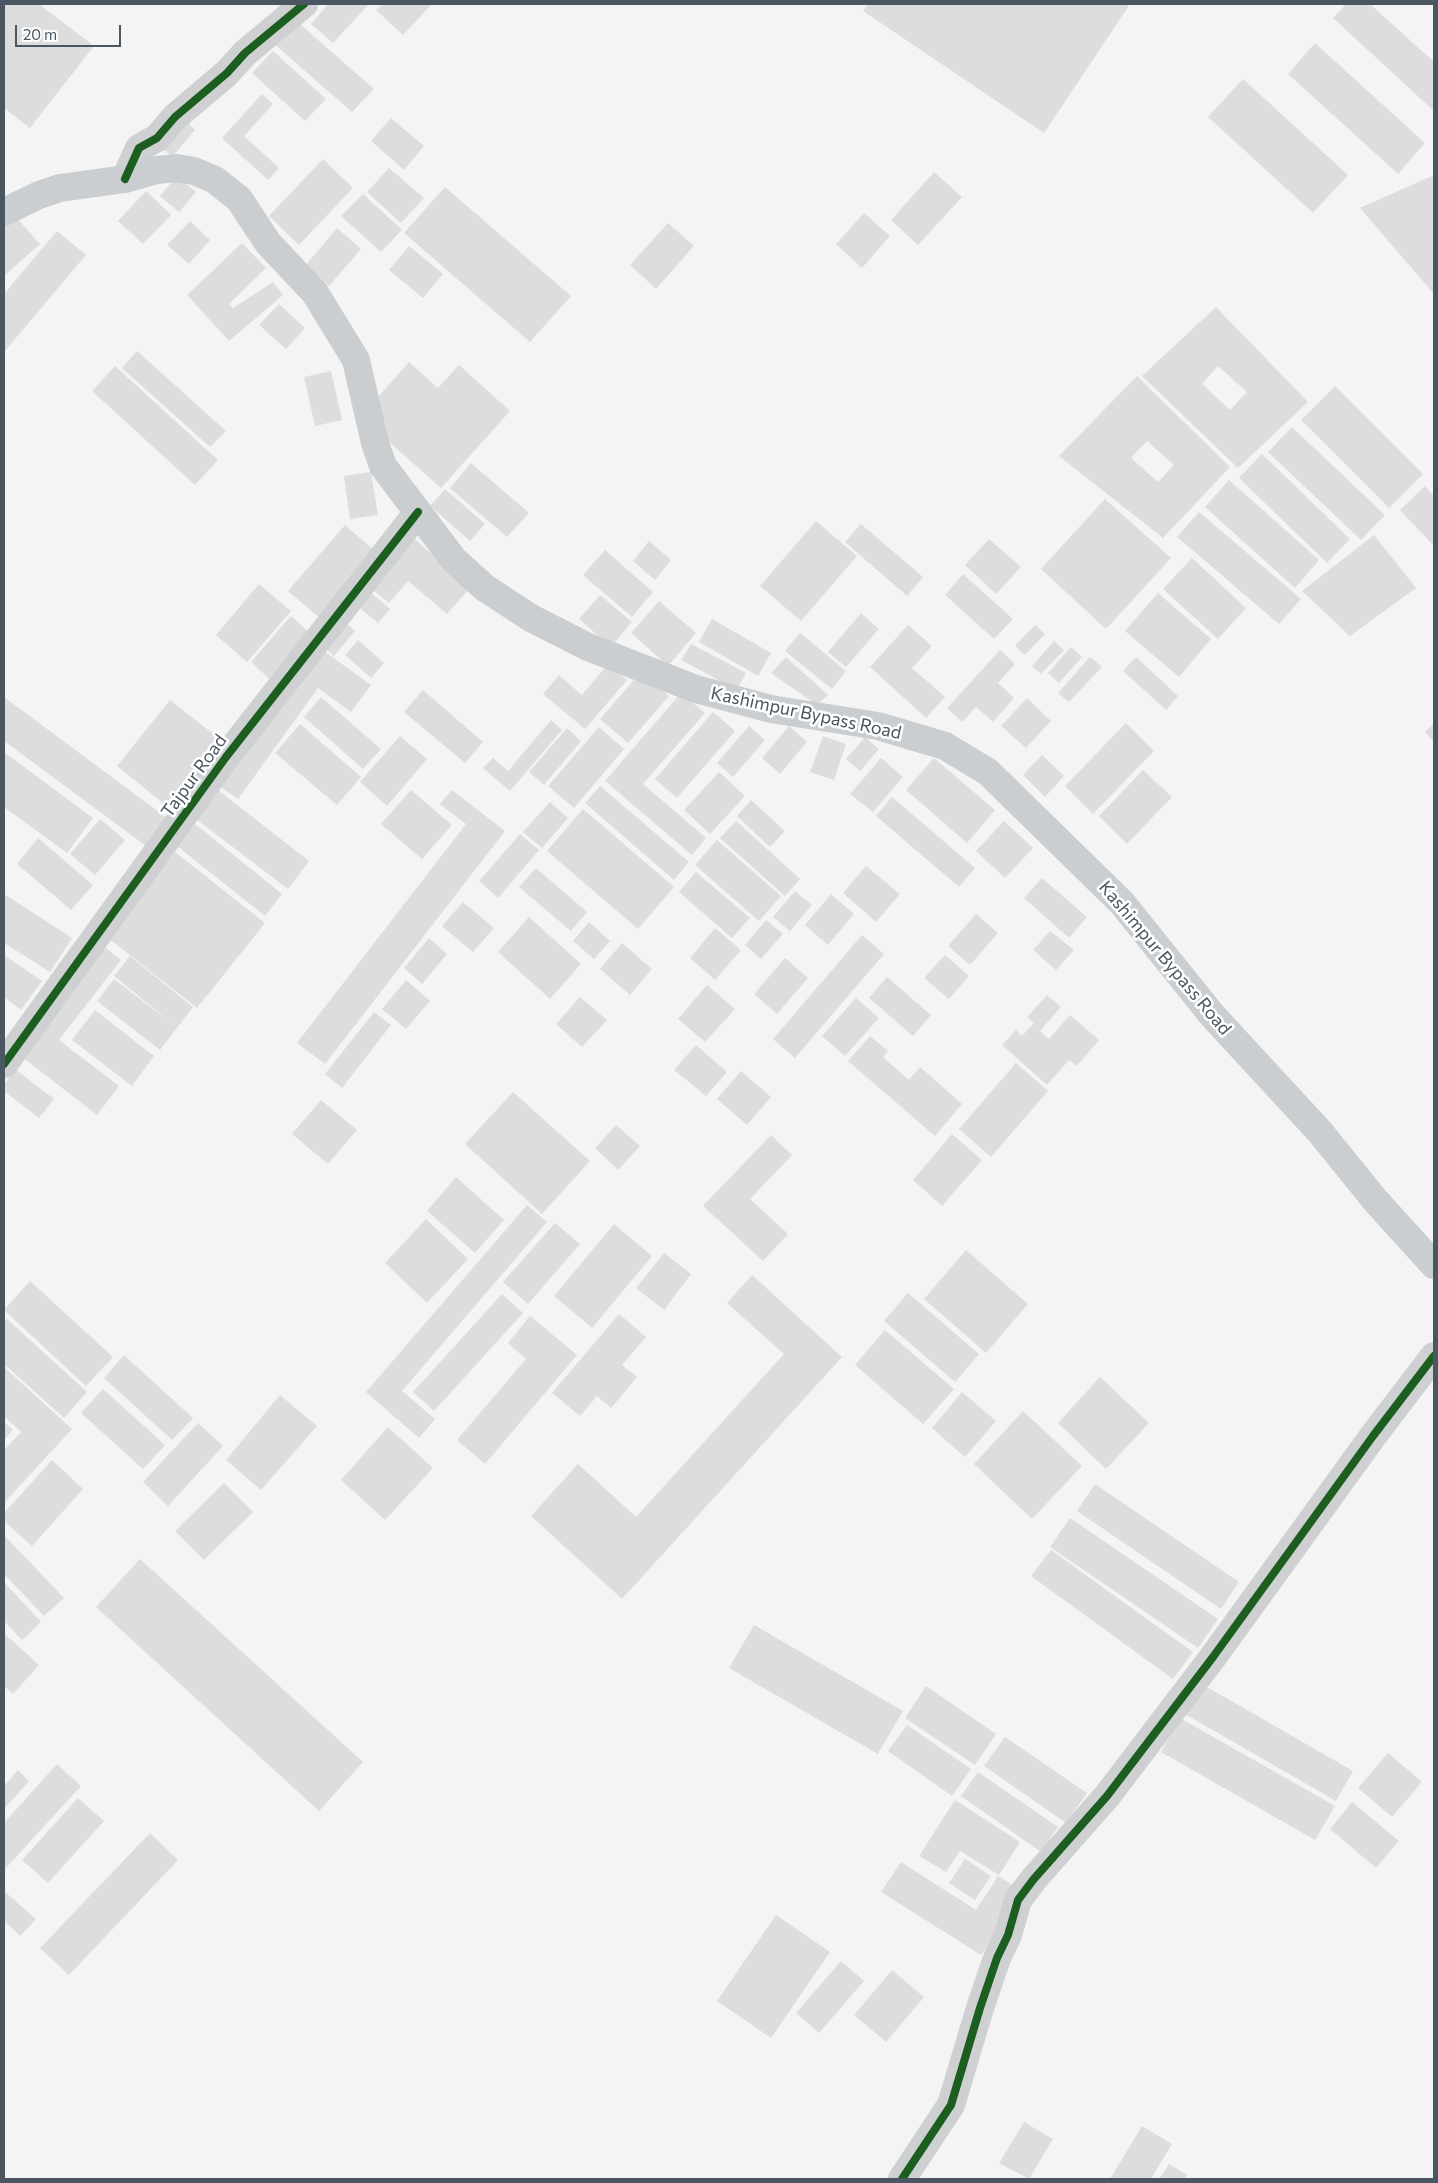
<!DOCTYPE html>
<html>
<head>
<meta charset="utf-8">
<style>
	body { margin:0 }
	#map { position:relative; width:1438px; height:2183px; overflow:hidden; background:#f4f4f4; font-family:Commissioner,sans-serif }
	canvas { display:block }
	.frame { position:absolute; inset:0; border:5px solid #4a5661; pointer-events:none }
	.scale { position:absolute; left:15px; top:25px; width:106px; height:22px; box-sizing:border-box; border:2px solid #4a5661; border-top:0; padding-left:6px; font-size:15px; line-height:18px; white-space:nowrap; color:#4a5661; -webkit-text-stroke:4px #fff; paint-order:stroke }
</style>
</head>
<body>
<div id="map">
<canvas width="1438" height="2183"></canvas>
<div class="frame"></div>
<div class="scale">20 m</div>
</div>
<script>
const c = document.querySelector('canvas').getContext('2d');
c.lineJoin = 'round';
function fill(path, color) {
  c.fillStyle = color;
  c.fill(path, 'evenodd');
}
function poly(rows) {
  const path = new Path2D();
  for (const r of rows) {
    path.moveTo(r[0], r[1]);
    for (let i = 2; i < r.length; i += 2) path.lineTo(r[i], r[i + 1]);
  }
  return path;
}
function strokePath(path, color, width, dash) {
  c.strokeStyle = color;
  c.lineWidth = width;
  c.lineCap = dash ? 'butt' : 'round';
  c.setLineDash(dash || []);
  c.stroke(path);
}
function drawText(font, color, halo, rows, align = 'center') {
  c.font = font + ' Commissioner,sans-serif';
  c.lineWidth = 5;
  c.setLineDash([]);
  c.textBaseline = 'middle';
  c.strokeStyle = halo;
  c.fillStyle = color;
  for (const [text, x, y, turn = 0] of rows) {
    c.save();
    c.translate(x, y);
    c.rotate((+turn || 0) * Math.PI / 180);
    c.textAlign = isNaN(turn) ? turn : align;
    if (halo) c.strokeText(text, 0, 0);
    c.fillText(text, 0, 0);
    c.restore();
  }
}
fill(poly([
	[5,4,39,4,94,46,30,128,4,108],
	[328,4,369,4,333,43,311,24],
	[382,4,432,4,403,35,376,10],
	[868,4,1130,4,1044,133,863,11],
	[1346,4,1370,4,1434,62,1434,111,1333,18],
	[293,18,374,89,352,112,272,42],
	[1315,43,1425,143,1398,174,1288,74],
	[273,51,326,99,305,121,252,73],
	[1243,79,1348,175,1313,213,1208,117],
	[262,94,273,104,244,136,279,168,268,180,222,138],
	[391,118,424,146,404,170,371,141],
	[185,120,195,130,172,157,160,146],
	[323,159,353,188,299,245,269,216],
	[389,168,424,198,401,223,367,192],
	[934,172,962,197,918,245,891,220],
	[1434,175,1434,294,1360,208],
	[177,176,196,192,179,212,160,196],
	[445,187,571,296,530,342,404,233],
	[146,191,171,215,143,244,118,221],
	[363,194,402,230,381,252,341,216],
	[864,213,890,236,862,268,836,244],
	[14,215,40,244,4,276,4,224],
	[190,221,210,240,189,264,167,245],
	[668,223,694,246,656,289,630,265],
	[337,228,361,249,329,286,305,266],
	[57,231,86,255,4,352,4,294],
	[242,243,266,268,229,304,233,308,273,282,283,295,229,341,187,295],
	[409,246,443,274,423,298,389,270],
	[279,304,305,328,286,349,259,325],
	[1216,307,1308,402,1238,468,1142,376],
	[1218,366,1247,392,1230,410,1202,384],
	[137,351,226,431,210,447,122,368],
	[409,362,438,388,459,365,510,411,441,488,388,441,378,397],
	[115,366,218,460,195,485,92,391],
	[331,371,342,420,315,426,304,377],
	[1137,376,1230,467,1163,538,1059,456],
	[1147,441,1174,465,1158,482,1131,458],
	[1335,386,1423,474,1389,508,1301,420],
	[1292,427,1385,515,1361,540,1268,452],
	[1262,454,1350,539,1327,563,1239,478],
	[471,463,529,513,507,537,450,488],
	[371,472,378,515,350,519,344,476],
	[1229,480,1319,560,1295,588,1205,507],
	[1425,486,1434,496,1434,546,1400,510],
	[445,489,485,524,470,541,430,506],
	[1105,499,1171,558,1106,629,1041,569],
	[1199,512,1301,599,1279,624,1177,537],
	[816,521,857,556,801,621,760,586],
	[861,524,923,577,907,596,845,542],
	[345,525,377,553,321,619,288,591],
	[409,534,470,588,447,614,408,581,389,603,366,584],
	[1374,535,1416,588,1350,636,1302,591],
	[989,539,1021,567,996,594,965,565],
	[649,541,671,560,655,580,633,561],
	[605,550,653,592,632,617,583,575],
	[1192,558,1246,608,1218,639,1163,589],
	[963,574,1013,619,994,639,945,595],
	[259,584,291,611,247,662,216,635],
	[371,593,390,609,378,623,359,607],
	[1158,593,1211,639,1179,677,1125,631],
	[600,595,632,622,611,647,579,619],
	[659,601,696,633,668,666,631,633],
	[861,613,879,629,846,667,828,652],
	[291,616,312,635,272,681,251,662],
	[339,617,355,631,334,656,318,642],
	[712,619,771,653,758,676,699,642],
	[908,625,932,646,912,668,945,697,926,718,870,667],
	[1035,625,1045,634,1025,655,1015,646],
	[800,633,846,671,832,689,785,651],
	[358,640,384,663,371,678,345,655],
	[1054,641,1064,650,1041,674,1032,666],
	[691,644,746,673,737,690,681,660],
	[317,646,371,685,351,712,318,688,238,799,216,784],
	[1071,647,1082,657,1059,683,1048,673],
	[1000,650,1015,664,998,683,1014,698,993,722,976,707,962,722,947,708],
	[786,657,828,695,817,705,771,673],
	[1090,657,1102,667,1069,702,1058,693],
	[1136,657,1178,696,1166,710,1123,671],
	[608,664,627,680,585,729,543,694,559,675,582,695],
	[641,672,669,696,628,743,600,719],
	[423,690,483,742,465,763,404,712],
	[681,693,705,713,643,784,706,838,692,855,605,781],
	[4,697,167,818,146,846,4,741],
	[321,697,381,749,363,769,304,717],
	[1027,698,1051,721,1026,748,1001,726],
	[170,700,222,741,169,808,117,766],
	[713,712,735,731,677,798,655,779],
	[551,720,562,730,510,791,483,768,493,758,508,771],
	[1126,723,1154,751,1093,814,1065,786],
	[300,724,361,777,337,805,275,753],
	[1434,724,1434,742,1425,732],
	[749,726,765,740,733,777,717,763],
	[789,726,807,742,780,774,762,758],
	[599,727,624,749,574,808,548,786],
	[567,728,581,741,544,785,529,772],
	[400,736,427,759,387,806,360,782],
	[823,736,846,744,834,780,810,772],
	[865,737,879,749,860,771,846,759],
	[4,752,93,818,67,853,4,807],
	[1042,755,1064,776,1045,797,1023,775],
	[881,758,903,777,873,812,850,794],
	[934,758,995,810,967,843,906,790],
	[1143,770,1172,797,1127,844,1099,816],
	[719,772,745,796,710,834,684,810],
	[600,786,689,862,674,880,585,803],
	[218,790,309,861,288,889,196,819],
	[411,790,452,825,422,859,381,824],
	[452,790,505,831,325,1064,297,1043,466,824,440,804],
	[892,797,975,868,959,887,876,816],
	[751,800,785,831,770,847,737,816],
	[550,802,568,818,542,848,523,832],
	[583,809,674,887,638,929,547,851],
	[100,819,125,840,95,875,70,854],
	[736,821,800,879,785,896,720,838],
	[1004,821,1033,848,1005,878,976,851],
	[195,824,282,894,265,916,177,846],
	[520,834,539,850,498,898,479,881],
	[38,838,93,885,71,910,17,864],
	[717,840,781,896,759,921,695,865],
	[175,852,265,923,197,1008,107,937],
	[866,866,900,894,876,922,843,893],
	[536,868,587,912,571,931,519,887],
	[696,872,750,918,732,938,679,892],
	[1042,878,1087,917,1069,938,1024,898],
	[795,891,812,905,790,931,773,917],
	[4,894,72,938,50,972,4,943],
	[831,894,854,914,828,945,805,925],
	[463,902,494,928,473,952,442,926],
	[976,914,998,933,970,965,948,946],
	[529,917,581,964,550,999,498,952],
	[766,920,783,934,761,959,745,945],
	[589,922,610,941,594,959,573,941],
	[715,928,741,950,715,980,690,958],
	[1050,931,1074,950,1056,970,1033,950],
	[862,935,884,954,795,1058,773,1039],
	[429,938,447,954,422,984,404,968],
	[622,943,652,969,630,995,600,969],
	[101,944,121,960,59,1040,119,1086,97,1115,17,1053],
	[4,955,42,981,21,1010,4,997],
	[945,955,969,976,949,999,924,978],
	[130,956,193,1007,160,1050,97,1001,114,979,174,1025,114,976],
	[785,958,808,978,777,1014,754,994],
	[887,977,931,1015,913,1036,869,998],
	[406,980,430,1001,406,1029,382,1009],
	[707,985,735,1009,705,1042,678,1019],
	[1047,995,1061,1007,1040,1031,1049,1039,1070,1015,1099,1040,1077,1066,1069,1060,1047,1085,1002,1045,1016,1030,1022,1036,1034,1023,1027,1017],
	[580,997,607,1020,582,1047,556,1024],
	[856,998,879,1018,845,1056,822,1036],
	[95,1010,154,1056,132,1086,72,1040],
	[374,1012,391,1025,342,1088,325,1074],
	[870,1036,888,1051,883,1057,909,1080,920,1067,962,1104,935,1136,848,1061],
	[696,1045,727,1072,706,1096,674,1070],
	[1016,1063,1048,1091,991,1157,959,1129],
	[15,1069,54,1099,39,1118,4,1091,4,1085],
	[741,1071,771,1097,747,1125,717,1099],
	[513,1092,590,1161,542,1214,465,1144],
	[321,1100,357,1130,328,1164,292,1134],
	[616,1125,640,1146,618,1170,595,1148],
	[952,1134,982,1160,942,1206,913,1180],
	[771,1135,792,1155,750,1199,788,1234,763,1261,703,1206],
	[456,1177,504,1220,475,1253,427,1211],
	[527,1205,547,1222,402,1391,435,1419,419,1438,366,1392],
	[426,1219,468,1259,427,1303,385,1263],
	[555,1223,580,1244,528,1304,503,1282],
	[614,1224,652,1256,592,1328,554,1296],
	[966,1250,1028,1304,986,1353,924,1299],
	[664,1253,691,1274,664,1310,636,1288],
	[752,1275,842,1357,622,1599,531,1516,578,1464,636,1517,784,1354,727,1303],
	[30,1281,113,1357,86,1386,4,1310],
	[908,1293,979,1354,955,1382,884,1321],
	[502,1294,523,1313,434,1411,413,1392],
	[619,1314,646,1337,622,1365,637,1377,611,1408,597,1396,580,1416,552,1393],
	[530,1316,577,1355,485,1464,457,1440,526,1359,508,1343],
	[7,1319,87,1392,64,1418,4,1364,4,1323],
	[885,1330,954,1389,923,1424,855,1365],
	[124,1355,193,1418,172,1440,104,1378],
	[4,1367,72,1429,4,1503,4,1450,21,1432,4,1416],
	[1100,1377,1149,1423,1106,1469,1058,1423],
	[103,1389,165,1445,143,1469,81,1413],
	[962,1392,996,1421,965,1457,932,1428],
	[280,1395,317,1426,261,1490,226,1460],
	[1023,1411,1082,1466,1032,1519,974,1464],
	[4,1422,13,1430,4,1440],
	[198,1423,223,1446,168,1506,143,1482],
	[388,1427,433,1468,385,1520,341,1480],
	[52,1460,83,1489,32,1546,4,1521,4,1513],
	[224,1483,253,1512,204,1560,175,1531],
	[1095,1484,1239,1582,1221,1609,1077,1511],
	[1070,1518,1218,1619,1198,1648,1050,1547],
	[4,1535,64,1598,44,1616,4,1574],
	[1051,1550,1193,1652,1173,1679,1031,1576],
	[140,1559,363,1762,319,1811,96,1607],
	[4,1582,41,1622,22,1640,4,1621],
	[754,1625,903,1711,878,1754,729,1668],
	[6,1635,39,1665,13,1694,4,1686,4,1637],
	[1200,1683,1353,1771,1336,1801,1183,1713],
	[926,1686,996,1734,975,1765,905,1718],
	[1180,1718,1335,1806,1315,1840,1161,1752],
	[907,1725,971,1769,952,1796,888,1751],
	[1005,1737,1087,1793,1066,1823,984,1766],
	[1388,1753,1422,1782,1392,1817,1358,1788],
	[57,1764,81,1786,4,1870,4,1823],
	[18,1770,29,1781,5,1808,4,1782,6,1784],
	[978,1772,1058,1827,1041,1852,961,1796],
	[78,1798,104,1821,48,1883,22,1860],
	[955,1800,1020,1842,999,1875,960,1851,946,1872,919,1856],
	[1352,1802,1399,1841,1376,1868,1330,1829],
	[150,1833,178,1860,69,1975,40,1948],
	[965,1859,991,1876,975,1900,949,1883],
	[901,1862,976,1910,998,1876,1022,1891,981,1955,881,1892],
	[4,1891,36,1919,20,1936,4,1921],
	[776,1915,830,1952,771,2038,717,2001],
	[841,1961,864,1981,819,2033,796,2013],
	[892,1970,924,1997,886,2042,854,2015],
	[1024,2122,1053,2139,1029,2179,999,2163],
	[1142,2126,1172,2144,1151,2179,1110,2179],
	[1169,2164,1187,2175,1185,2179,1159,2179]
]), '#ddddde');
strokePath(poly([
	[125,179,139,148,157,138,175,117,227,73,245,53,304,4],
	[4,1064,226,757,418,512],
	[902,2179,951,2105,980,2008,997,1958,1008,1935,1018,1900,1033,1880,1107,1796,1213,1657,1373,1436,1434,1356]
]), '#ced0d2', 28);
strokePath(poly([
	[4,212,39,195,60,188,125,179,157,170,177,168,194,171,215,180,239,199,268,243,315,293,356,360,375,443,383,466,454,560,485,588,531,618,588,647,696,689,771,709,878,726,945,746,988,772,1122,903,1212,1015,1320,1132,1375,1200,1434,1265]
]), '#caced1', 28);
strokePath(poly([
	[125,179,139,148,157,138,175,117,227,73,245,53,304,4],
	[4,1064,226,757,418,512],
	[902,2179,951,2105,980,2008,997,1958,1008,1935,1018,1900,1033,1880,1107,1796,1213,1657,1373,1436,1434,1356]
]), '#1b5e20', 8);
drawText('18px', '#4a5661', '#fff', [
	["Kashimpur Bypass Road",806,713,12],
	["Tajpur Road",194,776,-54],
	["Kashimpur Bypass Road",1165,958,50]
]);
</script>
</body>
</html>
